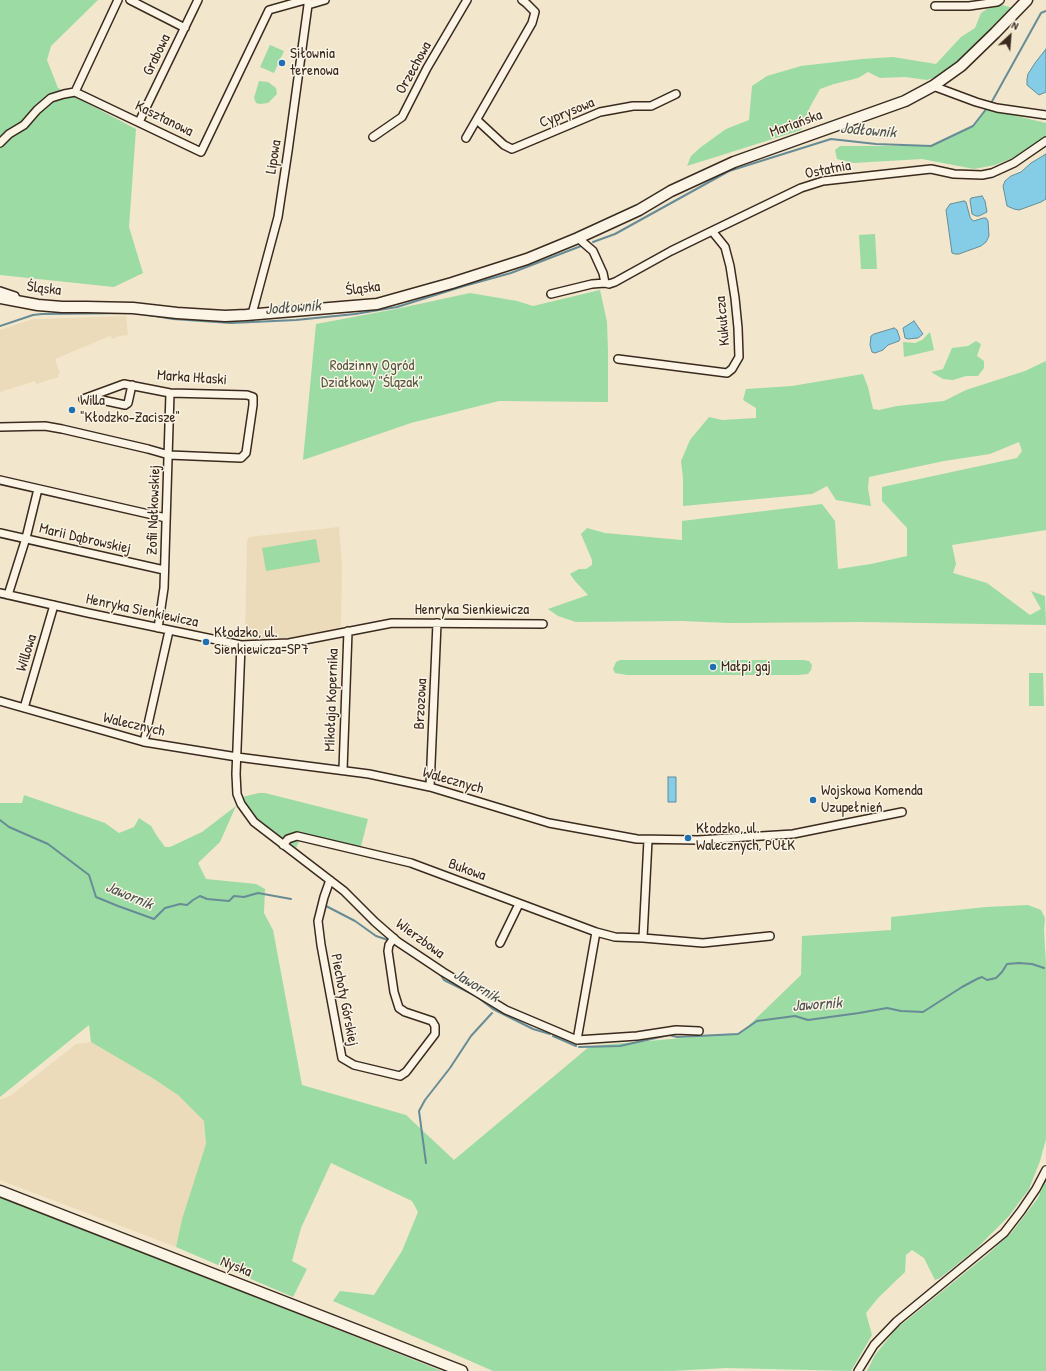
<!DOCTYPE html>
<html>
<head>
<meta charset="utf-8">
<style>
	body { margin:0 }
	#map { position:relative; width:1046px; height:1371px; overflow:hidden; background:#f2e6cc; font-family:"Patrick Hand",sans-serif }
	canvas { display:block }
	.north { position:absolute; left:990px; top:16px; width:40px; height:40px; -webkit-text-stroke:3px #fcf5e5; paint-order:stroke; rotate:26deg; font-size:11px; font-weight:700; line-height:16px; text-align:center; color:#3b2a1e }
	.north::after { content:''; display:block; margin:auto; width:14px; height:18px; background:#3b2a1e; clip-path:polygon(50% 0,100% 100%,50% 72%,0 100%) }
</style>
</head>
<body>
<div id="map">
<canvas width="1046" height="1371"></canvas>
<div class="north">N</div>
</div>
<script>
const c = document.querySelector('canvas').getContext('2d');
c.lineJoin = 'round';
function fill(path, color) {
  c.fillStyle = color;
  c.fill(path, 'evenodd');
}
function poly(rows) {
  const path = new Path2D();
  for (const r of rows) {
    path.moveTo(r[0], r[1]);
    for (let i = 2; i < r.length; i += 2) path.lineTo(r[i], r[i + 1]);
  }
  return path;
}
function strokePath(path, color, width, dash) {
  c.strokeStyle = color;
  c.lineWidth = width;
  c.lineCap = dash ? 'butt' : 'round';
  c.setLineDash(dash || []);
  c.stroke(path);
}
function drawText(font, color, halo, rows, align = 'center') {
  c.font = font + ' "Patrick Hand",sans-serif';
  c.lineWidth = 3;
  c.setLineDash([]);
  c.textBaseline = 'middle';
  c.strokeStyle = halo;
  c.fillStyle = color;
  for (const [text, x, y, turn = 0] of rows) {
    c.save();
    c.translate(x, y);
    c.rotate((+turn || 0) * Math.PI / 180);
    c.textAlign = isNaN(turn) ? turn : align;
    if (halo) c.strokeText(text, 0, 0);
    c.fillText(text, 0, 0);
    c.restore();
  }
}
fill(poly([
	[126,316,128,335,120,336,112,339,110,336,55,359,60,374,58,374,59,377,36,384,35,381,0,392,0,330,33,319,40,319],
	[339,527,342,563,341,627,289,638,245,640,247,541,249,537],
	[91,1042,154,1079,178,1095,204,1121,206,1145,182,1219,176,1247,0,1180,0,1100,10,1096,76,1044]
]), '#ebdbba');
fill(poly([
	[0,0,98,0,51,46,47,60,58,88,136,129,129,227,143,273,114,287,0,275],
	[1002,5,1013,8,972,51,942,75,927,80,905,77,880,78,868,72,858,78,834,84,820,89,810,107,801,130,687,166,691,156,701,147,726,129,749,120,752,86,767,76,801,66,862,59,893,57,936,64,961,37,975,28,981,13,987,9],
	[270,45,284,51,274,73,260,67],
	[259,81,268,82,276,88,277,94,268,103,260,104,256,103,254,98],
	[987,109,1046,123,1046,136,1018,156,995,165,974,169,922,159,853,163,837,159,835,150,840,146,931,146,973,126],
	[875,234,877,269,861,269,859,235],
	[600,290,607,322,608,351,608,402,499,401,411,423,303,460,316,324,396,309,470,293,517,301,533,306],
	[930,332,934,350,904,357,903,342,915,343,922,340],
	[976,341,981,344,977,356,984,361,984,368,978,376,966,376,953,380,943,379,931,372,943,369,952,348,968,346],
	[1046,361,1046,530,952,545,956,564,953,573,987,583,1030,615,1041,609,1031,591,1045,596,1046,625,862,622,730,623,681,621,576,622,558,616,548,609,588,595,575,581,570,574,579,569,586,569,592,565,592,560,581,534,587,528,605,533,682,540,682,521,822,504,835,521,838,569,871,564,907,556,907,528,882,501,882,487,1017,458,1022,451,1019,442,990,454,944,461,869,477,868,488,871,506,836,500,827,486,812,494,683,506,683,478,681,461,690,440,709,417,722,420,756,418,756,408,743,400,746,389,792,386,863,374,868,387,873,409,879,410,897,406,944,401,966,390,1025,371],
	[316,539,320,562,266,571,262,548],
	[620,660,803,660,809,661,812,665,811,670,808,674,797,675,627,675,615,673,613,669,616,662],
	[1029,673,1043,673,1044,706,1029,706],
	[259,793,265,793,368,819,359,854,300,840,296,848,255,819,242,797],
	[24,795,105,823,119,833,134,827,139,818,151,826,157,836,165,847,170,847,202,832,236,806,220,842,198,863,206,879,256,884,265,889,264,913,273,930,302,1085,406,1115,454,1160,590,1046,741,1033,801,975,802,936,891,930,891,917,986,907,1028,905,1041,910,1045,918,1044,930,1046,964,1046,1139,1040,1161,1029,1189,1009,1216,975,1250,940,1278,935,1280,924,1258,912,1250,906,1255,905,1272,878,1298,866,1313,872,1335,851,1371,726,1368,671,1371,493,1371,333,1301,340,1291,374,1295,402,1251,418,1212,412,1201,331,1163,301,1228,292,1261,307,1269,293,1297,176,1247,182,1219,206,1144,204,1121,178,1095,154,1079,91,1042,89,1025,0,1097,0,803,22,803],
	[1046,1179,1046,1371,867,1371,875,1355,896,1329,988,1254,1012,1232,1038,1198],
	[0,1196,185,1269,442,1371,0,1371]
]), '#9cdba4');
const water = poly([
	[1046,49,1046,92,1039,95,1027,85,1027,79,1028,74,1035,63,1046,49],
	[1046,154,1046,199,1041,202,1019,210,1014,209,1007,206,1003,186,1005,181,1011,176,1021,172,1031,163,1046,154],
	[982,196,985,201,987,212,979,216,976,216,972,214,970,200,971,198,982,196],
	[964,201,966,202,970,217,971,219,974,221,983,218,986,218,988,221,989,236,986,242,981,246,959,254,955,254,952,253,946,210,950,204,964,201],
	[914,321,923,334,918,338,908,339,905,338,903,328,914,321],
	[894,328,897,330,900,339,899,341,888,345,883,350,875,353,872,352,870,345,871,336,874,334,894,328],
	[668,777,676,777,676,802,668,802,668,777]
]);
fill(water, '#85cde6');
strokePath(water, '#678c96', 1);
strokePath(poly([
	[990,105,1041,13,1046,11],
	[593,242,615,234,729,171,831,139,876,144,931,146,973,126,987,108],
	[137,313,173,319,231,323,296,320,355,314,397,307,464,286,511,273,581,246],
	[0,326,33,315,42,314,133,313],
	[0,820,9,827,48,844,89,875,96,897,118,906,154,919,165,908,180,904,187,905,193,900,200,896,207,899,229,901,234,896,244,897,258,893,291,899],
	[326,906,355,921,376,936,388,940],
	[397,946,412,955],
	[440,974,444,980,476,996,493,1009,533,1029,550,1034],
	[553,1036,576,1046],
	[579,1047,620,1046,669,1035,677,1037,738,1034,757,1021,795,1016,808,1020,859,1013,887,1008,901,1011,923,1012,962,987,977,979,982,977,987,980,996,978,1002,972,1007,964,1019,963,1032,964,1044,968],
	[426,1163,419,1111,425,1100,450,1068,471,1036,492,1013]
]), '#678c96', 2);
const street = poly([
	[130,0,185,28],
	[308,5,325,0],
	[935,6,969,6,997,2,1000,0],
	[933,86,976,102,997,108,1046,115],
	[75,92,201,152,269,10,305,0],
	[75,92,118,0],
	[477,120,504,145,512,149,600,112,633,106,651,106,676,94],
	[139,122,198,0],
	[373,137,402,117,427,68,467,0],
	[466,138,532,23,535,12,526,3,522,0],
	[0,143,9,134,24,125,37,110,51,98,64,94,75,92],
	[605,283,609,284,615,282,671,251,712,231,801,188,823,181,931,169,954,174,982,175,992,173,1014,163,1046,141],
	[0,291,15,296,17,301],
	[551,294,592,284,605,283,603,273,593,251,578,238],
	[252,314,278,217,288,151,308,5,308,0],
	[618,359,727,373,732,369,739,357,738,328,735,298,730,266,725,247,712,231],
	[95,395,97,399,125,405,128,403,132,385],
	[0,427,45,426,62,429,148,449,169,455,241,458,246,453,253,405,253,397,247,395,170,393,124,384,83,399],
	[0,480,166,518],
	[0,533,164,570],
	[0,593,88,613,241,645,289,643,392,623,543,624],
	[8,595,26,538,38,489],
	[158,628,164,588,170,393],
	[241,645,236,774,237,794,241,804,254,822,344,891,375,922,398,942,443,972,506,1010,577,1040,596,932],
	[0,701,144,742,237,757,369,774,430,787,549,823,637,839,698,840,793,834,902,812],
	[24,708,54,605],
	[144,742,169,631],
	[343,770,348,631],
	[430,787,437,623],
	[648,840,643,938,703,943,770,936],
	[283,845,288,839,297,836,411,863,596,932,615,937,643,938],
	[330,880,324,897,318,921,321,945,342,1058,354,1065,400,1076,406,1072,435,1034,435,1026,432,1021,405,1012,399,1008,394,992,388,951,389,945,394,938],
	[500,943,519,904],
	[577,1040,637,1036,676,1030,699,1031],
	[858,1371,874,1345,897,1321,1004,1233,1021,1211,1036,1189,1046,1170]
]);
const secondary = poly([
	[0,298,38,305,62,307,86,307,133,308,177,313,225,316,246,315,377,304,452,283,527,259,578,238,639,210,671,191,734,162,905,101,933,86,961,66,995,33,1027,0],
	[0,1191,462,1371]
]);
strokePath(street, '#3b2a1e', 10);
strokePath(secondary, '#3b2a1e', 13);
strokePath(street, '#fcf5e5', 7);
strokePath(secondary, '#fcf5e5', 10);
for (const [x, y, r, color] of [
	[282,63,4,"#1f6fb2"],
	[72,410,4,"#1f6fb2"],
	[206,642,4,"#1f6fb2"],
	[713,667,4,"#1f6fb2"],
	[813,800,4,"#1f6fb2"],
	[688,838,4,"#1f6fb2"]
]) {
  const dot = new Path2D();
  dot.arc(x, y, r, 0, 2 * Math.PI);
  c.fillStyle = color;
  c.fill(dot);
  strokePath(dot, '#fcf5e5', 1.5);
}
drawText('15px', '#3b2a1e', '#fcf5e5', [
	["Siłownia",290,54],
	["terenowa",290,71],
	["Willa",80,401],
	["\"Kłodzko-Zacisze\"",80,418],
	["Kłodzko, ul.",214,633],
	["Sienkiewicza-SP7",214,650],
	["Małpi gaj",721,667],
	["Wojskowa Komenda",821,791],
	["Uzupełnień",821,808],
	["Kłodzko, ul.",696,829],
	["Walecznych, PUŁK",696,846]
], 'left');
drawText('15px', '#3b2a1e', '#fcf5e5', [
	["Grabowa",157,55,-64],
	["Orzechowa",414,68,-61],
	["Cyprysowa",567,113,-22],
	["Kasztanowa",164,119,26],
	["Mariańska",796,124,-20],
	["Lipowa",274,157,-81],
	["Ostatnia",828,170,-11],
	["Śląska",44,289,7],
	["Śląska",363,289,-7],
	["Kukułcza",723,321,-95],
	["Marka Hłaski",192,378,4],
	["Zofii Nałkowskiej",154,510,-88],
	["Marii Dąbrowskiej",85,539,13],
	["Henryka Sienkiewicza",472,610],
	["Henryka Sienkiewicza",142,611,12],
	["Willowa",27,653,-73],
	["Mikołaja Kopernika",332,700,-88],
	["Brzozowa",421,704,-87],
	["Walecznych",134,725,13],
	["Walecznych",453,781,16],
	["Bukowa",467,870,20],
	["Wierzbowa",420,939,36],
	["Piechoty Górskiej",344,1000,79],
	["Nyska",236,1267,22]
]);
drawText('15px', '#535640', '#fcf5e5', [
	["Rodzinny Ogród",372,366],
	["Działkowy \"Ślązak\"",372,383]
]);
drawText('italic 16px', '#4e5350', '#fcf5e5', [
	["Jodłownik",868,131,5],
	["Jodłownik",293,308,-4],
	["Jawornik",129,896,23],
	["Jawornik",476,986,31],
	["Jawornik",817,1005,-4]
]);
</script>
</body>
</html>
